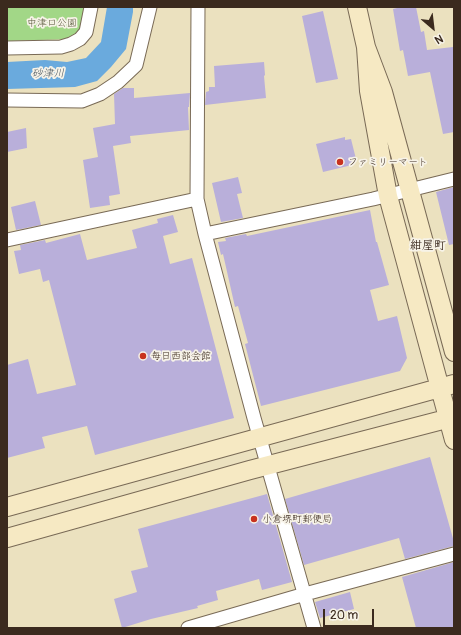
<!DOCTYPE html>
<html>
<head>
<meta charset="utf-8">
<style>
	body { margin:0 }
	#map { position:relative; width:461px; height:635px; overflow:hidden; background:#ebe1bf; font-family:Pangolin,sans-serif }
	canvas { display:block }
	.frame { position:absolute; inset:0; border:8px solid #3b2a1e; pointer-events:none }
	.north { position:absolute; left:413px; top:8px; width:40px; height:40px; -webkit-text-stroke:3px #f7f3e8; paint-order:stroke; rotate:152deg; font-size:11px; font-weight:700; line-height:16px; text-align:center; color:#3b2a1e }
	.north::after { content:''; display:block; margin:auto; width:14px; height:18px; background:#3b2a1e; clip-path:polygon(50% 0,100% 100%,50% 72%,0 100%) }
	.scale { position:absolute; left:323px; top:609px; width:51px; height:18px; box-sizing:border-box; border:2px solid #3b2a1e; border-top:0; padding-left:5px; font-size:12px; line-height:14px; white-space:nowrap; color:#3b2a1e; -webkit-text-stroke:3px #f7f3e8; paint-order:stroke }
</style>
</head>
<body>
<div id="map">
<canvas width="461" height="635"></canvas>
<div class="frame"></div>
<div class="north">N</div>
<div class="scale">20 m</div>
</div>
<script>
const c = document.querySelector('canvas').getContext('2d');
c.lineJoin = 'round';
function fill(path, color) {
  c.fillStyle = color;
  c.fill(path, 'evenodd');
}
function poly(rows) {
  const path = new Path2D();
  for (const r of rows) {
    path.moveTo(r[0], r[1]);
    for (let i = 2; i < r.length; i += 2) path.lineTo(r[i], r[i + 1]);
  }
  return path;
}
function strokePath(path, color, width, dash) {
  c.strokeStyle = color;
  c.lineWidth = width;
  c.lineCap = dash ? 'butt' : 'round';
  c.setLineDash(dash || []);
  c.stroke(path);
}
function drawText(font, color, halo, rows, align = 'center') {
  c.font = font + ' Pangolin,"Klee One",sans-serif';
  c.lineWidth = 3.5;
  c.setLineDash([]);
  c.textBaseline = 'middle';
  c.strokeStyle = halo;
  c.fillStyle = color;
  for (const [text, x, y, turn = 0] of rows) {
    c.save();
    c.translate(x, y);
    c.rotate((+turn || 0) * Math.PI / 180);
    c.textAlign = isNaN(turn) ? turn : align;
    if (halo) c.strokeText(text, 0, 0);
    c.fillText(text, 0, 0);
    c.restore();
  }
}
fill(poly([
	[7,7,86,7,81,33,71,39,7,41]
]), '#a2d787');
fill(poly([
	[107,7,133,7,133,12,126,49,111,67,97,81,75,87,7,89,7,62,45,60,67,62,86,58,101,42]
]), '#6aaadd');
fill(poly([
	[401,7,416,7,421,32,424,31,427,50,453,47,454,132,443,134,430,72,408,76,403,50,400,51,393,9],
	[323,11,338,79,316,83,302,16],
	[264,62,265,75,264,76,266,98,205,105,206,92,209,91,209,87,215,87,214,66],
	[123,88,134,88,134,98,190,93,189,107,188,107,189,130,130,136,131,143,113,146,120,194,109,196,110,205,90,208,83,160,98,157,93,128,115,124,114,94],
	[26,128,27,148,7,152,7,132],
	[345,137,345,140,351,139,356,159,352,165,323,172,316,144],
	[238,177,242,193,237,194,243,218,221,222,212,183],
	[454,187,454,244,449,245,436,192],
	[35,201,41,225,16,230,11,207],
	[370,210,376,242,377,242,389,285,370,290,378,321,397,316,407,358,400,371,261,406,245,344,248,343,238,306,235,307,223,254,221,255,218,242,226,241,225,238,246,234,247,236],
	[173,215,178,232,163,236,170,264,192,258,234,418,95,455,87,426,42,437,45,448,7,458,7,365,28,359,37,394,76,385,49,280,43,282,40,269,19,274,14,251,21,250,20,245,45,240,46,243,80,234,87,260,137,248,132,230,158,223,157,219],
	[430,457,454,542,454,546,405,559,399,538,304,565,285,499],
	[267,494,292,582,262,590,259,579,216,591,218,600,197,606,198,608,151,619,122,628,114,599,137,592,131,571,148,567,138,529],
	[454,562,454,628,416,628,402,577],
	[350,592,354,609,320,618,315,602]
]), '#b9afda');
const street = poly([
	[198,7,197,199,205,234,254,418,314,628],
	[7,48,61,47,71,44,80,39,86,32,91,7],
	[7,100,82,101,100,94,118,82,136,65,150,7],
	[205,234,373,199,454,179],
	[7,240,197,199],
	[188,628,305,594,454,554]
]);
const secondary = poly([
	[357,7,366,47,383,92,454,352],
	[366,47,369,91,388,196,454,440],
	[7,507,454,384],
	[7,538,250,470,454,417]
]);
strokePath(street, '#796a56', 15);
strokePath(secondary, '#796a56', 20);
strokePath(street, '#fff', 13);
strokePath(secondary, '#f6e9c3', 18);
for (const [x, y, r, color] of [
	[340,162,4,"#c8321e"],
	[143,356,4,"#c8321e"],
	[254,519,4,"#c8321e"]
]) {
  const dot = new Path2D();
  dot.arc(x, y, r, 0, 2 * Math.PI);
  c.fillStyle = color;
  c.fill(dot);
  strokePath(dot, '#f7f3e8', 1.5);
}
drawText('10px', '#555538', '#f7f3e8', [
	["中津口公園",52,23]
]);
drawText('10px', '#3b2a1e', '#f7f3e8', [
	["ファミリーマート",348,162],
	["毎日西部会館",151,356],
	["小倉堺町郵便局",262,519]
], 'left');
drawText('italic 11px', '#4b5761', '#f7f3e8', [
	["砂津川",48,74,-1]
]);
drawText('bold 12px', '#3b2a1e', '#f7f3e8', [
	["紺屋町",428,246]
]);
</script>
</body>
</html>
